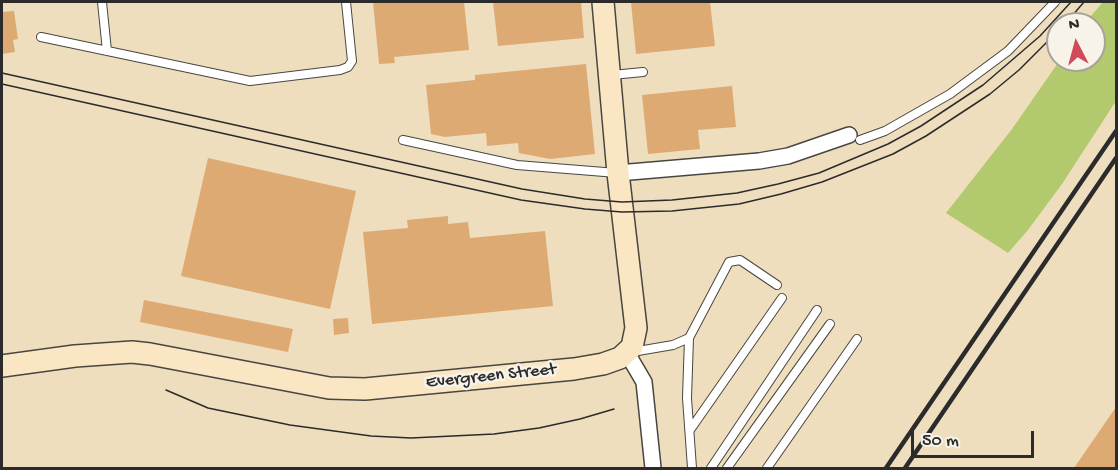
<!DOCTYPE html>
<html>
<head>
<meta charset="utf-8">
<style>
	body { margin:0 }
	#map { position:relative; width:1118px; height:470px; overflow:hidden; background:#eedebd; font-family:"Gochi Hand",sans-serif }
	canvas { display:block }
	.frame { position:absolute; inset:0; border:3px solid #2b2b2b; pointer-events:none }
	.north { position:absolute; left:1046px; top:12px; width:60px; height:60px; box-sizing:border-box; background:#f7f3e8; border:2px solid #a5a39c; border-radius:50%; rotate:354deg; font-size:16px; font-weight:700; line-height:24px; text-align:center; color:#2b2b2b }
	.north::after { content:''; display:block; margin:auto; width:21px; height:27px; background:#d1495b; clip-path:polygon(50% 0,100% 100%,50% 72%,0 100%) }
	.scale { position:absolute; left:911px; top:431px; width:123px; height:27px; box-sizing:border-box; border:3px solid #2b2b2b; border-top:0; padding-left:8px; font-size:18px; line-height:21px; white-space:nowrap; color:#2b2b2b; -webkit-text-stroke:4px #f7f3e8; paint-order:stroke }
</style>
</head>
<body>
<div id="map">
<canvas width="1118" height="470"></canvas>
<div class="frame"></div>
<div class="north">N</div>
<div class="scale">50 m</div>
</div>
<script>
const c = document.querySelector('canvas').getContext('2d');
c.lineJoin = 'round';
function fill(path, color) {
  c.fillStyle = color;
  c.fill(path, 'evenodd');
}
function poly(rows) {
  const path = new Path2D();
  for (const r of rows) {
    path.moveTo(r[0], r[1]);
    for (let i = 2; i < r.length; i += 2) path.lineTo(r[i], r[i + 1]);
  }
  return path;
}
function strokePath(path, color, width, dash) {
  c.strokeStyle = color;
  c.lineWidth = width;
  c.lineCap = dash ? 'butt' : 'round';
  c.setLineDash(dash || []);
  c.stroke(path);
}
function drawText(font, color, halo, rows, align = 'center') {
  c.font = font + ' "Gochi Hand",sans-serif';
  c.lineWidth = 5;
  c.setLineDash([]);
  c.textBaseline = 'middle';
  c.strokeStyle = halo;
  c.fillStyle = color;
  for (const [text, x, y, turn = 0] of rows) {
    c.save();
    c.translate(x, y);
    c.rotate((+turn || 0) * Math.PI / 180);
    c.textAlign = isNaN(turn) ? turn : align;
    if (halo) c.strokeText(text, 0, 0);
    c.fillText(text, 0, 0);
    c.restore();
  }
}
fill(poly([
	[1103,2,1116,2,1116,101,1062,184,1028,230,1008,253,946,213,1012,129,1060,60,1094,60,1094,24,1084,24]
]), '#b3c96e');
fill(poly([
	[373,2,464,2,469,50,394,57,395,63,379,64],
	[493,2,581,2,584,38,498,46],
	[631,2,710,2,715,46,636,54],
	[14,11,18,39,13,40,15,52,2,54,2,12],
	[586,64,595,154,550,159,519,153,518,143,487,146,486,133,445,137,431,134,426,85,475,80,475,75],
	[732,86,736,127,698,130,700,149,648,154,642,95],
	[208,158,356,191,330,309,181,276],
	[448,216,448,224,468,222,470,238,545,231,553,306,372,324,363,232,408,228,407,220],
	[144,300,293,329,288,352,140,322],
	[348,318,349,333,334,335,333,319],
	[1116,407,1116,468,1074,468]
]), '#deaa73');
const lane = poly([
	[102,2,107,51],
	[41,37,250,81,340,70,348,67,352,61,346,2],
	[612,75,643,72],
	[403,140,517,165,617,173],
	[860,140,885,131,950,94,1008,51,1055,2],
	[689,338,687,398,692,468],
	[632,352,673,345,689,338,729,262,740,260,777,285],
	[690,430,782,298],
	[711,468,817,310],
	[727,468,830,324],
	[767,468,857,339]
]);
const street = poly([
	[618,173,759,161,788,156,849,135],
	[627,353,644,382,653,468]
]);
const secondary = poly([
	[2,366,75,356,132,352,150,354,329,388,365,389,574,369,603,364,620,358,632,347,636,328,618,173,603,2]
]);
strokePath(lane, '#484641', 10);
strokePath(street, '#484641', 18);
strokePath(secondary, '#484641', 24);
strokePath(lane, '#fff', 8);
strokePath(street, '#fff', 15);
strokePath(secondary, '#fbe6c4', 21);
strokePath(poly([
	[1065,24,1084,2],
	[2,73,522,189,585,199,622,202,672,200,737,193,778,184,819,173,888,144,921,126,983,85,1040,36,1071,2],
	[2,84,521,200,585,209,622,212,672,211,739,204,781,194,822,182,893,154,926,136,990,94,1019,70,1058,31],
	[166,390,208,408,290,425,371,436,411,438,494,434,539,428,580,419,614,409]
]), '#2b2b2b', 1.5);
strokePath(poly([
	[886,468,1116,131],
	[905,468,1116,158]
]), '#2b2b2b', 4.5);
drawText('18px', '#2b2b2b', '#f7f3e8', [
	["Evergreen Street",491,377,-6]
]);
</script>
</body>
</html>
